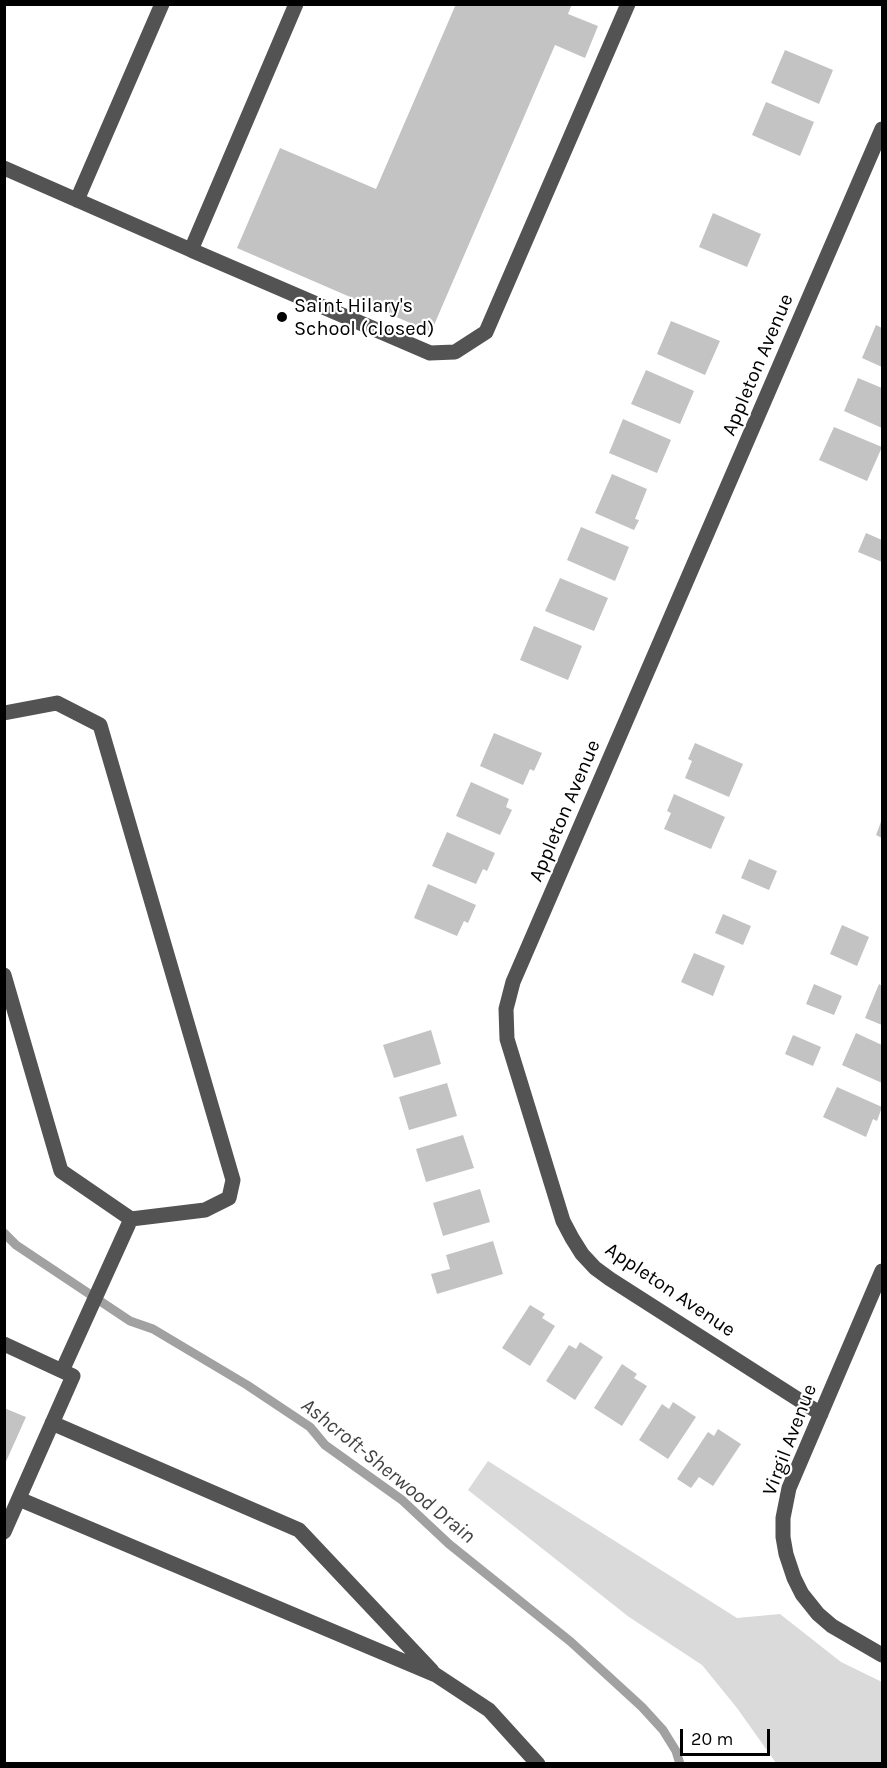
<!DOCTYPE html>
<html>
<head>
<meta charset="utf-8">
<style>
	body { margin:0 }
	#map { position:relative; width:887px; height:1768px; overflow:hidden; background:#fff; font-family:Karla,sans-serif }
	canvas { display:block }
	.frame { position:absolute; inset:0; border:6px solid #000; pointer-events:none }
	.scale { position:absolute; left:680px; top:1729px; width:90px; height:27px; box-sizing:border-box; border:3px solid #000; border-top:0; padding-left:8px; font-size:18px; line-height:21px; white-space:nowrap; color:#000; -webkit-text-stroke:4px #fff; paint-order:stroke }
</style>
</head>
<body>
<div id="map">
<canvas width="887" height="1768"></canvas>
<div class="frame"></div>
<div class="scale">20 m</div>
</div>
<script>
const c = document.querySelector('canvas').getContext('2d');
c.lineJoin = 'round';
function fill(path, color) {
  c.fillStyle = color;
  c.fill(path, 'evenodd');
}
function poly(rows) {
  const path = new Path2D();
  for (const r of rows) {
    path.moveTo(r[0], r[1]);
    for (let i = 2; i < r.length; i += 2) path.lineTo(r[i], r[i + 1]);
  }
  return path;
}
function strokePath(path, color, width, dash) {
  c.strokeStyle = color;
  c.lineWidth = width;
  c.lineCap = dash ? 'butt' : 'round';
  c.setLineDash(dash || []);
  c.stroke(path);
}
function drawText(font, color, halo, rows, align = 'center') {
  c.font = font + ' Karla,sans-serif';
  c.lineWidth = 4.5;
  c.setLineDash([]);
  c.textBaseline = 'middle';
  c.strokeStyle = halo;
  c.fillStyle = color;
  for (const [text, x, y, turn = 0] of rows) {
    c.save();
    c.translate(x, y);
    c.rotate((+turn || 0) * Math.PI / 180);
    c.textAlign = isNaN(turn) ? turn : align;
    if (halo) c.strokeText(text, 0, 0);
    c.fillText(text, 0, 0);
    c.restore();
  }
}
fill(poly([
	[488,1461,737,1618,780,1614,841,1662,882,1682,882,1763,776,1763,737,1708,702,1665,629,1617,468,1490]
]), '#dadada');
strokePath(poly([
	[4,1233,16,1245,130,1321,153,1329,247,1385,310,1427,325,1445,402,1500,449,1544,571,1642,642,1707,663,1730,676,1751,680,1764]
]), '#a1a1a1', 9);
fill(poly([
	[456,4,572,4,568,14,598,26,585,58,555,45,431,332,237,248,280,148,376,189],
	[785,50,833,70,819,104,771,83],
	[766,102,814,122,800,156,752,135],
	[713,213,761,234,747,267,699,247],
	[671,321,720,341,705,375,657,354],
	[876,325,882,328,882,367,862,358],
	[646,370,694,391,680,424,631,404],
	[858,378,882,388,882,428,844,411],
	[623,419,671,440,657,473,609,453],
	[834,427,882,447,867,481,819,460],
	[612,474,647,489,635,519,639,520,634,530,595,513],
	[581,527,629,547,615,581,567,560],
	[866,533,882,540,882,562,858,552],
	[560,578,608,598,594,631,545,611],
	[534,626,582,646,568,680,520,660],
	[494,733,542,753,534,771,530,769,523,785,480,766],
	[695,743,743,764,729,797,685,778,692,761,688,759],
	[471,782,509,799,506,807,512,810,500,835,456,816],
	[674,794,725,817,711,849,664,829,671,813,667,811],
	[882,819,882,838,876,835],
	[447,832,495,853,487,871,483,869,476,884,432,866],
	[749,859,777,871,769,890,741,878],
	[428,884,476,905,468,923,464,921,457,936,414,918],
	[723,914,751,926,743,945,715,933],
	[842,925,869,937,857,966,830,954],
	[694,953,725,966,713,996,681,982],
	[814,984,842,996,834,1015,806,1004],
	[879,984,882,986,882,1025,865,1018],
	[431,1030,441,1064,394,1078,383,1045],
	[856,1033,882,1045,882,1083,842,1065],
	[793,1035,821,1047,813,1066,785,1054],
	[447,1083,457,1116,409,1130,399,1097],
	[837,1087,882,1107,877,1121,873,1119,866,1137,823,1117],
	[463,1135,474,1168,426,1182,416,1149],
	[480,1189,490,1222,443,1236,433,1203],
	[493,1241,503,1274,437,1294,431,1274,450,1269,446,1255],
	[530,1305,545,1314,542,1318,555,1326,530,1366,502,1348],
	[580,1342,603,1357,575,1400,546,1381,569,1345,576,1349],
	[622,1364,637,1374,634,1378,647,1386,622,1426,594,1408],
	[673,1402,696,1417,668,1459,639,1440,662,1404,669,1409],
	[4,1408,26,1417,4,1466],
	[718,1429,741,1444,713,1486,699,1477,691,1488,677,1479,708,1432,714,1436]
]), '#c3c3c3');
strokePath(poly([
	[296,4,191,250,430,353,455,352,486,332,628,4],
	[4,168,191,250],
	[77,200,162,4],
	[4,713,57,703,100,725,233,1180,229,1198,205,1210,131,1219,61,1171,4,975],
	[882,1271,789,1488,783,1518,783,1537,786,1554,794,1578,802,1594,818,1614,832,1626,882,1655],
	[4,1344,73,1376,4,1532],
	[62,1371,131,1219],
	[821,1414,610,1279,595,1268,582,1254,572,1238,563,1221,507,1039,506,1009,513,982,882,129],
	[52,1423,299,1530,432,1671],
	[19,1499,436,1675,489,1710,538,1764]
]), '#535353', 15);
for (const [x, y, r, color] of [
	[282,317,6,"#000"]
]) {
  const dot = new Path2D();
  dot.arc(x, y, r, 0, 2 * Math.PI);
  c.fillStyle = color;
  c.fill(dot);
  strokePath(dot, '#fff', 2);
}
drawText('20px', '#000', '#fff', [
	["Saint Hilary's",294,306],
	["School (closed)",294,329]
], 'left');
drawText('20px', '#000', '#fff', [
	["Appleton Avenue",758,365,-67],
	["Appleton Avenue",565,811,-67],
	["Appleton Avenue",670,1290,34],
	["Virgil Avenue",790,1440,-69]
]);
drawText('italic 21px', '#424242', '#fff', [
	["Ashcroft-Sherwood Drain",388,1471,39]
]);
</script>
</body>
</html>
